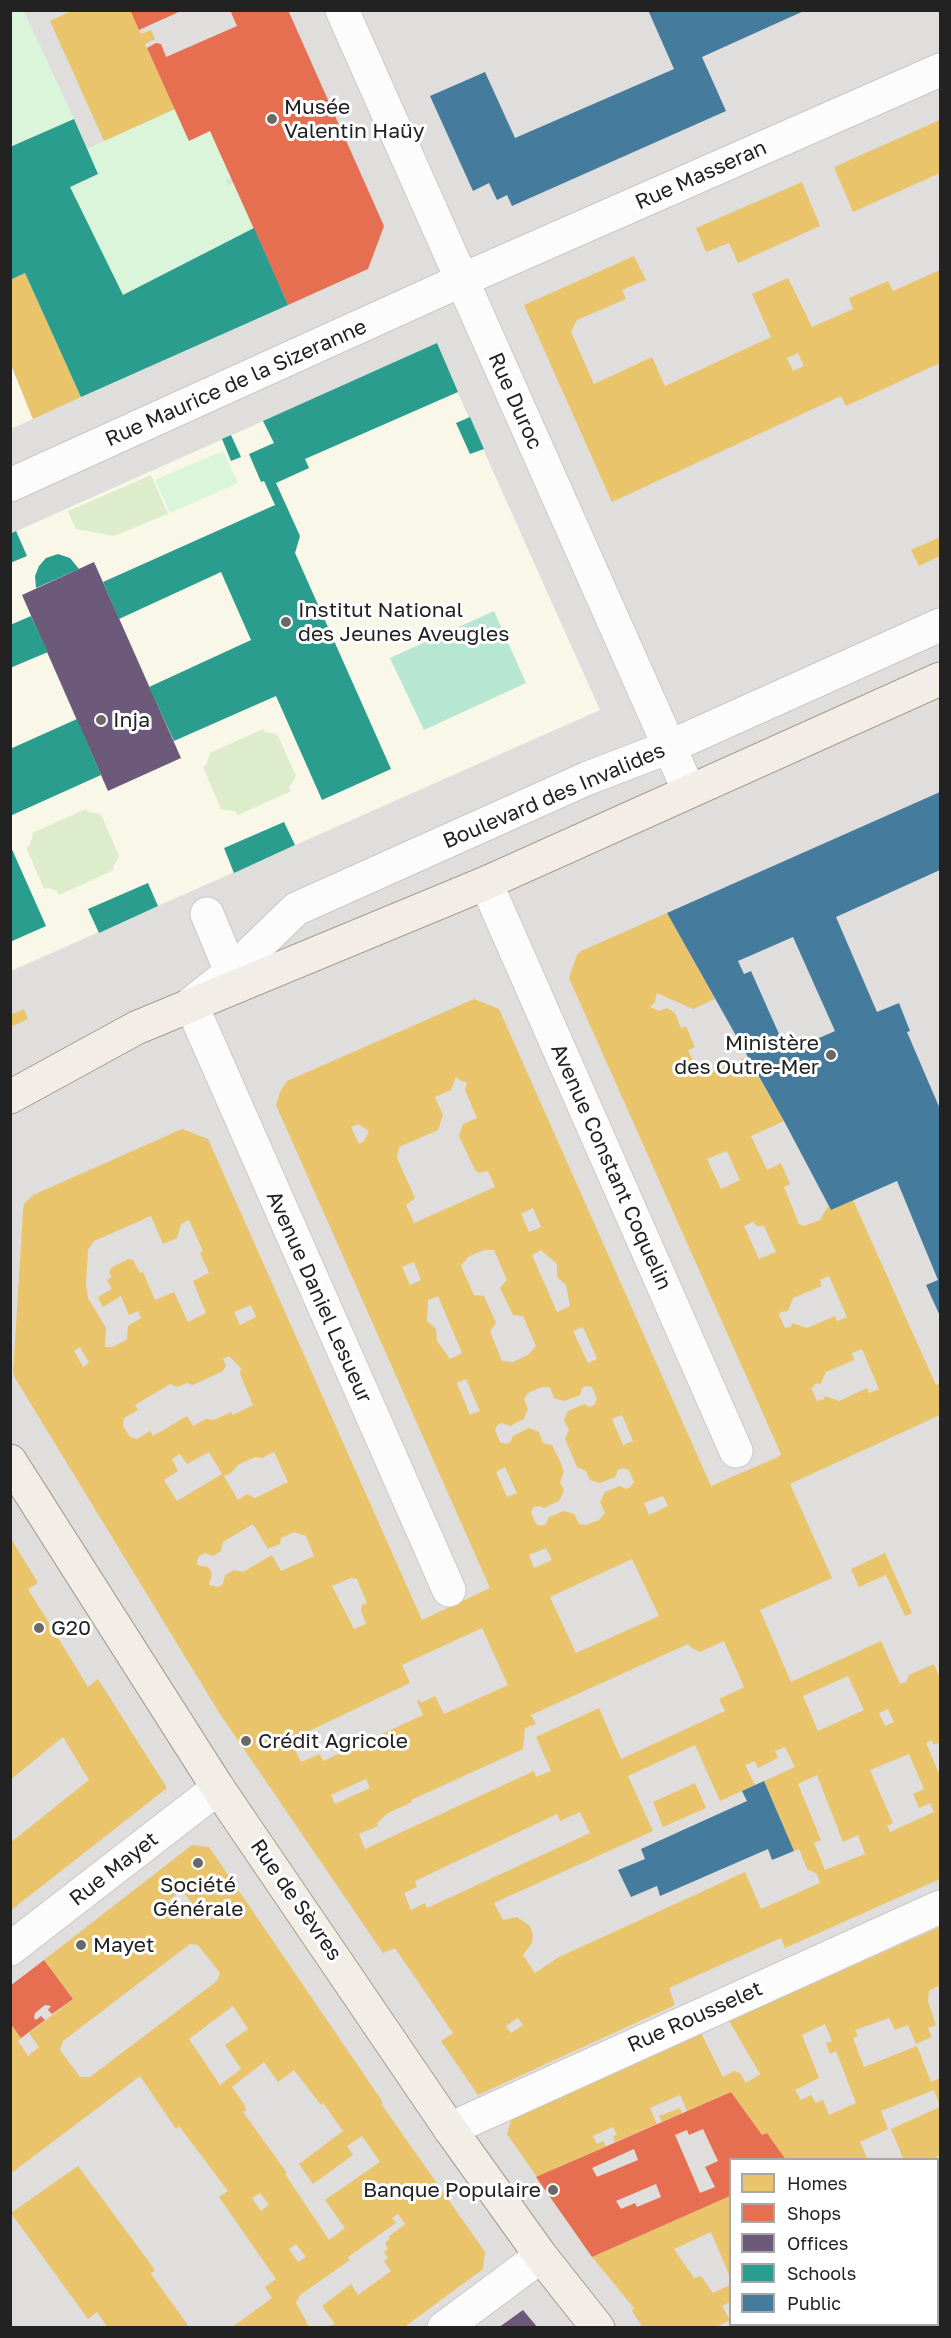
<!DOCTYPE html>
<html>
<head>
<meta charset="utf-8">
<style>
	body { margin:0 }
	#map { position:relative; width:951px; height:2338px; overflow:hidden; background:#f0eeeb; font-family:"Golos Text",sans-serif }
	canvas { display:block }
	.frame { position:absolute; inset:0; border:12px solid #222; pointer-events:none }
	.legend { position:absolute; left:729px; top:2158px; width:210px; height:168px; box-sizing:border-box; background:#fff; border:2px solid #a7a7a7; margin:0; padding:8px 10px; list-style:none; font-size:18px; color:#222 }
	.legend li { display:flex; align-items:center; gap:12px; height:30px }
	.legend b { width:30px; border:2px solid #a7a7a7 }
</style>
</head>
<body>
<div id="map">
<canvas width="951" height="2338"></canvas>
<div class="frame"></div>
<ul class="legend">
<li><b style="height:16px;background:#e9c46a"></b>Homes</li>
<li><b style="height:16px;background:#e76f51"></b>Shops</li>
<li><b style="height:16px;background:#6d597a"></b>Offices</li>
<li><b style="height:16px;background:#2a9d8f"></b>Schools</li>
<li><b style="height:16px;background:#457b9d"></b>Public</li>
</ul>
</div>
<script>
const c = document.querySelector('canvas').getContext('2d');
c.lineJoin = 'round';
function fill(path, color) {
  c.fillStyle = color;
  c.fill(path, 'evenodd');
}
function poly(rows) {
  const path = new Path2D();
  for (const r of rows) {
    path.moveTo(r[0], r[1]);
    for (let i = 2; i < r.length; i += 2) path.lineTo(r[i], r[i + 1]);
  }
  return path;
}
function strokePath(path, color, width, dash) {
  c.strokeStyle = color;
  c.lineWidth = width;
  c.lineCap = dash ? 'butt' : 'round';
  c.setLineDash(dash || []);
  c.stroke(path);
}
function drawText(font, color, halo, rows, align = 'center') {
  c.font = font + ' "Golos Text",sans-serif';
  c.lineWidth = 6;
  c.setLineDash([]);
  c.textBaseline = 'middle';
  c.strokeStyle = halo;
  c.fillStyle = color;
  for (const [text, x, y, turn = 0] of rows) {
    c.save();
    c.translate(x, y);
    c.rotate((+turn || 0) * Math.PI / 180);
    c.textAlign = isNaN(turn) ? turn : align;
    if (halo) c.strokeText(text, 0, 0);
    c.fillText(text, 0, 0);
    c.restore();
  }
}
fill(poly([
	[11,11,940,11,940,2327,11,2328],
	[730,2160,938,2160,938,2324,730,2324]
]), '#dfdedc');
fill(poly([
	[436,344,600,710,11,971,10,534],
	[10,363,33,419,11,429,10,429]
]), '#f8f7e8');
fill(poly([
	[151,475,168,514,114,536,76,529,68,511],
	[263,729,264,732,277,734,296,776,289,788,291,791,238,815,236,812,221,809,203,767,206,766,210,753],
	[86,809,88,812,101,814,119,856,113,867,114,870,59,895,57,891,48,888,44,889,26,847,29,846,33,836,32,833]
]), '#ddeccb');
fill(poly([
	[10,11,24,11,74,119,11,148],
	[175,109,189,141,210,131,231,178,226,181,228,185,234,183,254,228,123,295,70,187,98,174,87,149],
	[223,451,238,483,170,513,155,480]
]), '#daf5da');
fill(poly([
	[494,611,526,683,424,730,390,658]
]), '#b7e6d2');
fill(poly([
	[73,10,130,10,141,34,151,30,155,39,145,44,175,109,104,141,50,21],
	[940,120,940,173,853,212,834,167],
	[802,182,820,226,738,263,729,243,706,252,696,228],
	[634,256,646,280,622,290,626,299,577,320,571,332,594,384,652,357,665,386,771,337,752,294,788,278,812,327,853,309,849,298,888,281,893,291,940,270,940,363,846,406,841,396,612,502,524,305],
	[798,353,804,366,793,371,787,358],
	[25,273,81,397,33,419,10,362,10,280],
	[940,537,940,556,919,566,911,550],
	[667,913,715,999,693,1009,657,993,655,1002,650,1007,659,1011,667,1008,675,1013,681,1028,686,1026,695,1047,688,1050,700,1077,747,1057,784,1121,751,1136,767,1170,781,1163,790,1184,784,1187,798,1221,797,1223,804,1226,820,1220,828,1206,831,1210,853,1200,936,1385,940,1383,940,1415,790,1484,832,1578,760,1610,791,1682,881,1641,900,1684,906,1682,909,1675,934,1664,940,1679,940,1743,933,1744,932,1740,926,1743,940,1776,940,1879,785,1948,781,1938,669,1988,675,2005,478,2095,441,2041,453,2033,395,1948,383,1953,220,1714,15,1378,13,1373,23,1211,24,1204,33,1195,182,1129,208,1139,422,1620,490,1588,276,1105,280,1092,287,1081,474,999,499,1009,711,1486,778,1457,781,1454,569,978,577,955,581,951],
	[456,1077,461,1081,467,1082,465,1090,477,1118,463,1124,459,1136,475,1170,479,1173,488,1171,495,1187,414,1223,406,1205,415,1198,397,1158,399,1147,438,1130,443,1115,435,1097,451,1090],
	[358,1124,369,1131,364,1141,359,1144,351,1127],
	[727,1151,740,1180,721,1189,707,1159],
	[533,1208,541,1227,529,1232,521,1214],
	[151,1216,163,1244,177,1238,181,1224,189,1220,203,1251,200,1253,209,1273,193,1281,206,1313,188,1322,174,1292,155,1300,143,1272,140,1273,133,1260,128,1259,111,1268,109,1273,112,1277,107,1280,112,1289,98,1297,103,1307,121,1296,129,1315,138,1311,141,1318,128,1326,127,1339,113,1347,105,1347,106,1328,88,1298,86,1285,88,1250,94,1241],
	[753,1222,757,1226,764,1226,776,1252,759,1259,744,1226],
	[484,1250,494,1250,507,1280,500,1288,513,1315,523,1316,536,1346,528,1355,513,1362,502,1361,490,1331,496,1323,484,1296,474,1295,461,1266,468,1257],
	[541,1250,557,1264,557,1277,566,1285,570,1306,557,1312,532,1255],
	[414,1262,421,1280,410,1285,402,1267],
	[829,1276,847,1317,837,1321,835,1316,807,1328,792,1323,791,1327,785,1328,779,1315,781,1312,788,1311,793,1298,822,1286,820,1280],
	[438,1296,462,1353,450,1359,437,1341,436,1329,427,1321,428,1300],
	[251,1305,256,1317,240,1325,234,1312],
	[583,1327,597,1359,588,1363,573,1331],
	[80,1347,89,1363,83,1367,74,1351],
	[862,1349,879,1389,869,1393,867,1388,839,1401,825,1396,824,1399,817,1401,811,1388,814,1387,814,1385,817,1383,820,1385,826,1372,854,1360,852,1353],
	[229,1356,241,1368,240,1374,253,1405,233,1415,231,1412,214,1420,206,1419,193,1426,187,1416,153,1436,150,1431,137,1439,130,1437,123,1426,124,1418,138,1410,135,1405,170,1384,177,1387,187,1383,193,1385,223,1371,226,1365,223,1359],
	[466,1379,480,1411,470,1415,457,1383],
	[586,1386,592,1387,597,1399,594,1405,590,1407,584,1404,568,1411,564,1420,569,1430,565,1439,577,1467,586,1471,590,1480,600,1483,615,1477,618,1470,623,1468,629,1470,634,1482,630,1487,626,1489,620,1486,605,1492,600,1502,605,1513,599,1520,586,1525,579,1524,574,1514,564,1511,549,1517,546,1524,541,1526,536,1524,531,1512,534,1507,539,1506,544,1508,559,1501,564,1491,560,1482,564,1472,559,1459,552,1445,543,1443,539,1432,529,1428,513,1436,511,1441,506,1444,500,1442,495,1430,497,1425,502,1423,510,1426,524,1419,528,1409,524,1399,528,1393,542,1387,550,1387,554,1398,564,1401,580,1395,582,1388],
	[622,1415,633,1441,623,1445,612,1419],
	[209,1452,222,1474,177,1501,164,1480,178,1471,172,1459,180,1454,187,1464],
	[274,1452,288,1482,255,1498,247,1494,238,1500,224,1476,231,1473,238,1465,255,1457,262,1458],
	[505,1467,517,1493,507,1497,496,1472],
	[663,1496,668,1506,649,1515,644,1503],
	[253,1524,268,1549,280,1544,281,1538,294,1532,306,1536,314,1556,281,1571,272,1555,243,1572,234,1570,225,1575,223,1584,218,1587,209,1585,212,1573,208,1567,197,1565,198,1557,205,1553,213,1556,221,1551,223,1542],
	[546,1548,552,1560,534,1568,529,1555],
	[632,1559,659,1616,576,1653,550,1597],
	[351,1578,357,1579,367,1603,362,1605,361,1611,366,1624,354,1629,332,1586],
	[482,1628,508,1685,444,1714,435,1696,421,1703,419,1700,417,1701,423,1715,323,1761,320,1754,301,1762,290,1740,410,1683,402,1665],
	[724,1641,744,1687,719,1699,725,1711,621,1759,599,1708,536,1737,551,1771,536,1777,534,1771,365,1849,359,1834,378,1826,377,1823,388,1813,412,1802,411,1800,523,1749,525,1728,536,1724,531,1715,688,1644,692,1648,700,1652],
	[848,1676,864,1710,818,1731,803,1696],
	[888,1709,894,1722,885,1726,879,1713],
	[695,1745,720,1801,755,1785,745,1765,755,1761,758,1768,778,1758,775,1751,785,1747,795,1767,764,1781,794,1851,799,1849,807,1869,817,1874,820,1883,761,1909,745,1872,559,1957,535,1973,523,1955,532,1943,533,1935,530,1926,517,1917,503,1920,494,1903,653,1831,628,1776],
	[909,1754,924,1789,913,1794,919,1808,930,1803,934,1812,890,1832,887,1826,893,1823,870,1770],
	[817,1775,843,1842,858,1835,865,1854,825,1870,814,1843,821,1840,798,1784],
	[366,1779,370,1788,335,1804,331,1795],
	[580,1812,590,1833,427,1908,425,1903,411,1910,404,1893,417,1887,415,1881,557,1814,560,1821],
	[518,2018,523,2025,511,2033,506,2026],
	[24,1009,28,1019,10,1027,10,1015],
	[10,1537,38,1583,28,1589,88,1687,98,1679,167,1788,10,1911,10,1843,89,1780,63,1737,10,1780],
	[885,1553,912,1613,905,1616,886,1575,859,1587,851,1569],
	[695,1783,706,1808,663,1827,653,1802],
	[192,1845,209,1847,382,2101,382,2105,485,2252,483,2269,403,2328,322,2328,335,2324,322,2306,351,2284,358,2295,391,2271,384,2261,388,2258,384,2252,388,2249,385,2243,390,2239,388,2237,405,2224,398,2214,392,2218,396,2223,348,2257,350,2260,300,2295,296,2303,310,2328,231,2328,272,2298,265,2287,276,2279,219,2197,228,2191,179,2126,176,2129,140,2076,10,2174,10,2023,21,2038,18,2041,28,2056,39,2047,29,2033,73,1999,44,1960],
	[182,1890,194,1906,179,1918,168,1901],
	[190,1944,198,1945,220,1973,217,1981,90,2077,80,2077,60,2050,63,2041],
	[233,2006,248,2029,225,2045,241,2069,220,2085,189,2039],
	[264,2062,278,2082,294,2070,321,2105,323,2103,343,2131,299,2164,313,2184,353,2155,347,2146,362,2136,380,2162,325,2200,345,2228,329,2240,285,2174,287,2173,243,2112,246,2110,244,2104,232,2087],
	[260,2193,269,2205,261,2211,252,2198],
	[296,2244,306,2257,298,2262,289,2249],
	[940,1927,940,1985,929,1991,928,2001,936,2025,928,2028,932,2037,916,2044,908,2025,895,2030,889,2018,855,2030,858,2036,853,2038,864,2067,917,2046,931,2082,940,2078,940,2106,934,2090,881,2111,888,2129,860,2142,868,2160,786,2160,767,2133,762,2135,731,2092,687,2111,680,2095,650,2108,657,2124,615,2142,613,2136,617,2135,613,2127,593,2136,597,2144,603,2141,606,2146,537,2177,507,2134,512,2117,701,2033,723,2077,734,2071,740,2073,746,2083,760,2074,729,2021],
	[825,2024,832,2041,826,2043,830,2054,836,2051,856,2103,829,2115,823,2100,816,2103,811,2095,801,2100,795,2090,819,2078,802,2035],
	[940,2107,940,2155,931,2160,904,2160,891,2129],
	[680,2108,682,2113,662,2122,659,2116],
	[78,2166,155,2270,151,2274,190,2328,108,2328,97,2312,88,2319,11,2213],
	[940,2175,940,2217,938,2218,938,2176],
	[730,2196,730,2277,711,2232,674,2249,694,2278,701,2276,713,2293,730,2285,730,2302,722,2306,730,2320,714,2328,643,2328,632,2311,634,2308,592,2257],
	[940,2275,940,2328,918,2328,917,2325,938,2325,938,2276],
	[813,2325,912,2325,904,2328,814,2328]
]), '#e9c46a');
fill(poly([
	[130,10,183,10,139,30],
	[230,10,288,10,384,226,368,269,288,305,210,131,189,141,147,48,156,43,161,44,166,57,237,26],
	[44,1960,73,1999,52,2014,48,2010,51,2006,45,2005,35,2013,34,2018,36,2020,41,2016,45,2020,21,2038,10,2023,10,1986],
	[731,2092,762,2135,767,2133,786,2160,730,2160,730,2196,592,2257,536,2177],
	[703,2129,718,2161,705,2167,715,2187,700,2193,675,2135,687,2130,689,2135],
	[634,2149,638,2160,597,2177,592,2168],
	[656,2184,661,2197,637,2207,635,2203,621,2209,616,2201]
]), '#e76f51');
fill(poly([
	[94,562,181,758,108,791,22,595],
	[523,2310,538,2328,498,2328]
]), '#6d597a');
fill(poly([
	[74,119,98,174,70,187,123,295,254,228,288,305,81,397,25,273,10,280,10,147],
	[437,343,458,392,305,459,309,468,276,483,300,536,295,553,391,769,322,800,276,696,174,741,149,687,251,640,221,572,119,619,103,582,275,505,264,481,261,482,249,454,274,443,263,421],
	[470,417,484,449,470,454,456,423],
	[231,435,241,457,231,461,222,439],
	[16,531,27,556,10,563,10,534],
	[58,554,70,558,79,569,36,588,35,576,39,566,46,558],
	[31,616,48,652,10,668,10,625],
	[77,719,101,775,10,816,10,749],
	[284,822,295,845,234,873,224,848],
	[10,845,46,926,10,942],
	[148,883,158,906,99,933,88,909]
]), '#2a9d8f');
fill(poly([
	[648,10,806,10,702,57,726,111,512,206,507,195,497,200,489,183,473,191,430,96,485,72,515,138,674,69],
	[940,792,940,870,836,917,877,1012,899,1003,910,1031,907,1032,940,1109,940,1316,926,1285,938,1280,897,1181,831,1210,784,1121,667,913],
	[793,937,835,1031,787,1052,751,971,744,974,738,961],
	[764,1781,794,1851,772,1860,768,1849,660,1896,657,1886,631,1897,618,1870,645,1859,641,1849,747,1801,742,1791]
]), '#457b9d');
const minor = poly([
	[342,10,689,791],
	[10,485,462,280,940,70],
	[486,883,736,1451],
	[207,914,237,986],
	[449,1590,191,1004,230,973,296,909,588,778,669,747,940,625],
	[10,1949,218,1788],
	[450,2129,940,1907],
	[938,2251,940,2249],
	[444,2328,541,2256],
	[757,2328,762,2324]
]);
const major = poly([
	[10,1097,136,1028,486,883,940,679],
	[10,1461,218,1788,450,2129,541,2256,598,2328]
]);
strokePath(minor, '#c9c8c7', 35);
strokePath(major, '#a79c86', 35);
strokePath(minor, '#fdfcfc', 33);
strokePath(major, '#f3ede7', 33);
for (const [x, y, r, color] of [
	[272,119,6,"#6a6968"],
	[286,622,6,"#6a6968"],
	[101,720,6,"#6a6968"],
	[831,1055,6,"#6a6968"],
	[39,1628,6,"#6a6968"],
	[246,1741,6,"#6a6968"],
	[198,1863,6,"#6a6968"],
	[81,1945,6,"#6a6968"],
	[553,2190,6,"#6a6968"]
]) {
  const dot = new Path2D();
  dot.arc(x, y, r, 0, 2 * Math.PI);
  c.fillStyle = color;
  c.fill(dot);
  strokePath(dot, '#fff', 2);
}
drawText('21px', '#222', '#fff', [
	["Musée",284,107],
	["Valentin Haüy",284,131],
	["Institut National",298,610],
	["des Jeunes Aveugles",298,634],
	["Inja",113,720],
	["Ministère",819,1043,"right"],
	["des Outre-Mer",819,1067,"right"],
	["G20",51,1628],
	["Crédit Agricole",258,1741],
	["Société",198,1885,"center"],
	["Générale",198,1909,"center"],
	["Mayet",93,1945],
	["Banque Populaire",541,2190,"right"]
], 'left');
drawText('21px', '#222', '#fff', [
	["Rue Masseran",701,175,-24],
	["Rue Maurice de la Sizeranne",236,383,-24],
	["Rue Duroc",515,401,66],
	["Boulevard des Invalides",554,796,-23],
	["Avenue Constant Coquelin",611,1167,66],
	["Avenue Daniel Lesueur",319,1297,66],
	["Rue Mayet",114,1869,-38],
	["Rue de Sèvres",296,1900,55],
	["Rue Rousselet",695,2017,-24]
]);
</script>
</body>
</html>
